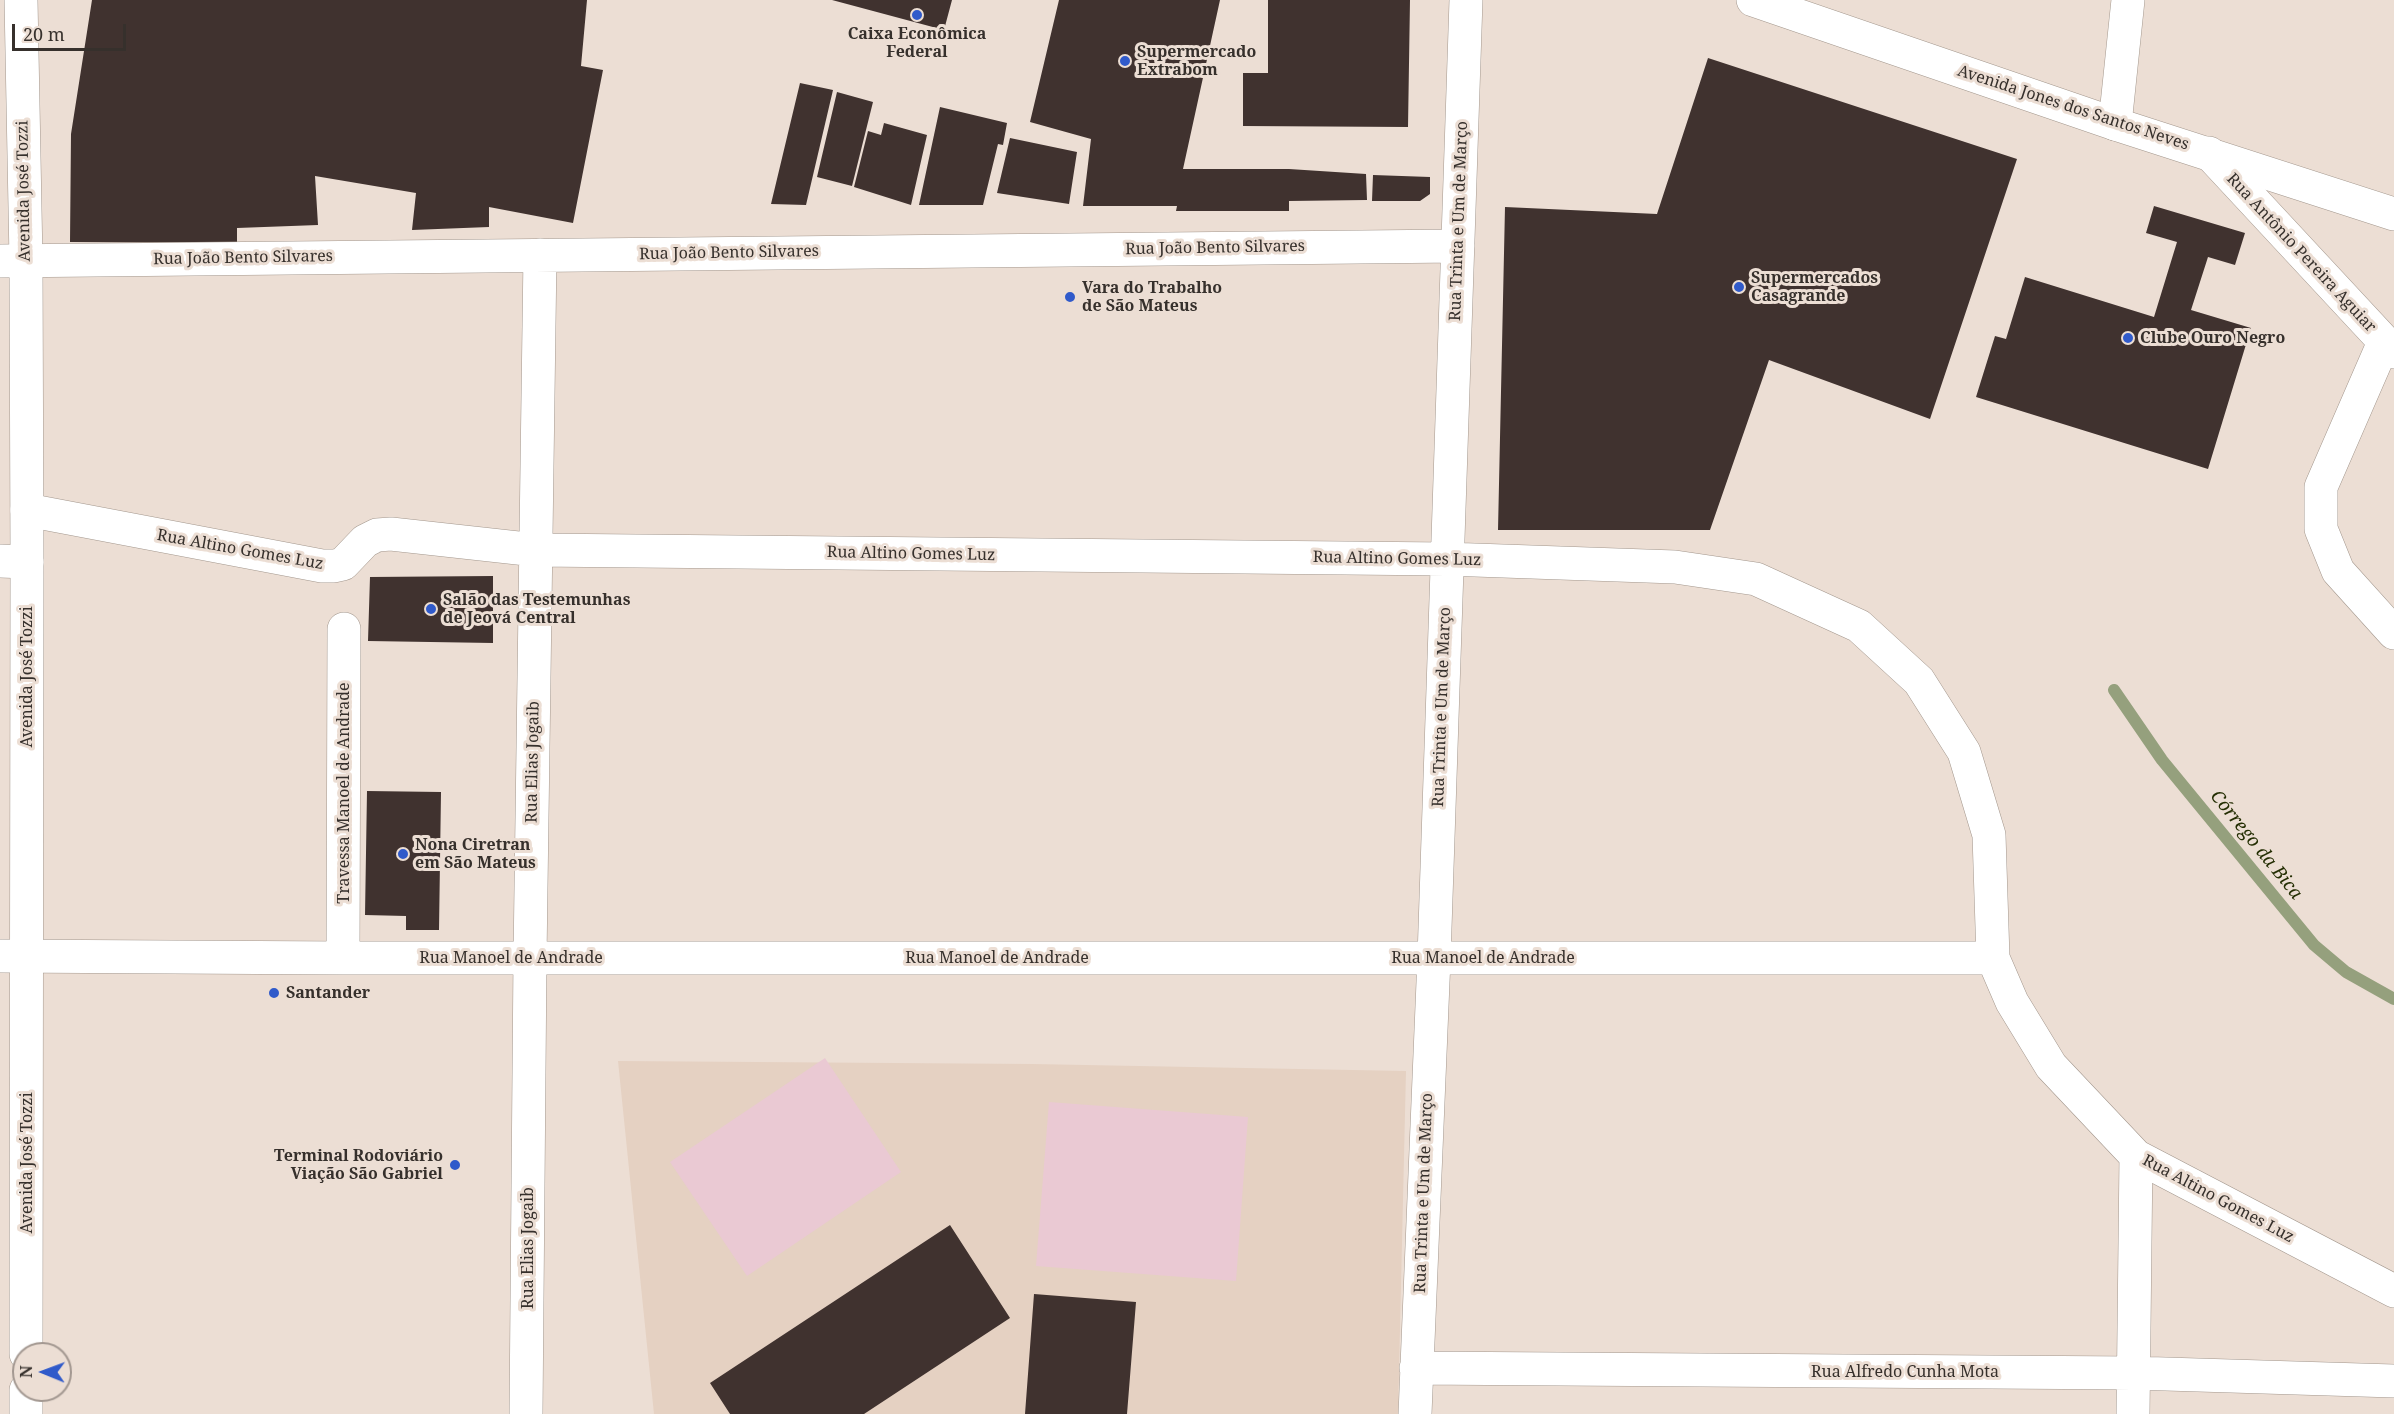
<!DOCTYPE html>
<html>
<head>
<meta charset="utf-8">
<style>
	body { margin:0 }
	#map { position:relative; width:2394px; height:1414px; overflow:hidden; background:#ecded4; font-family:"Noto Serif",serif }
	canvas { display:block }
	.north { position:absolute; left:12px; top:1342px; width:60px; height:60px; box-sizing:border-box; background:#ecded4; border:2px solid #a39891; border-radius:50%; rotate:271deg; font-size:16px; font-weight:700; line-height:24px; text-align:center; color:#36302c }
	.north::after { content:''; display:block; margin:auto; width:21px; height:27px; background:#305aca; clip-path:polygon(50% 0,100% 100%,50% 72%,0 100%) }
	.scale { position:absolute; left:12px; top:24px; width:114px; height:27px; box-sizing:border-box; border:3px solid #36302c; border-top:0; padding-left:8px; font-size:18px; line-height:21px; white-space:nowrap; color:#36302c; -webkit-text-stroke:4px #ecded4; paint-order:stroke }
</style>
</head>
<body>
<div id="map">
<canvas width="2394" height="1414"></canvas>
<div class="north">N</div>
<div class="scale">20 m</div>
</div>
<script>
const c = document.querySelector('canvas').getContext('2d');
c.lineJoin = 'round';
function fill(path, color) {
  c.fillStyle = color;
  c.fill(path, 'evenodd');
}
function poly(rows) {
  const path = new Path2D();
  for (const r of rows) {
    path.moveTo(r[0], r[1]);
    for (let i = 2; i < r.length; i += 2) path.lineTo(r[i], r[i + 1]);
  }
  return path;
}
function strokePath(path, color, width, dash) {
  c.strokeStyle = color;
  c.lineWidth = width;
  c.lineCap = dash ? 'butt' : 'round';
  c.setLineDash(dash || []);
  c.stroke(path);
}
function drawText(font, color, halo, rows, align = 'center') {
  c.font = font + ' "Noto Serif",serif';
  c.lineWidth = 6;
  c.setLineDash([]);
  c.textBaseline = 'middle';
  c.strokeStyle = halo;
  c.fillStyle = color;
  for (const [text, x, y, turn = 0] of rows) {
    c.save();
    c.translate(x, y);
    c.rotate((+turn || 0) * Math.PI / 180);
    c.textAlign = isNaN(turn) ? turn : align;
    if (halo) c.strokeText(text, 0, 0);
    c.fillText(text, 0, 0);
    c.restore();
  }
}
fill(poly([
	[618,1061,1032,1064,1406,1071,1398,1414,654,1414]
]), '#e5d1c2');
fill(poly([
	[825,1058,901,1172,747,1276,670,1162],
	[1049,1102,1248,1117,1236,1281,1036,1266]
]), '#eac9d3');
strokePath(poly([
	[2114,690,2162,760,2314,945,2346,972,2394,999]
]), '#95a07d', 12);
fill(poly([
	[92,0,587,0,581,66,603,70,573,223,489,207,489,227,412,230,416,193,315,176,318,225,237,228,237,243,70,242,71,134],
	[832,0,952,0,944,30],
	[1059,0,1220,0,1183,169,1289,169,1366,174,1367,200,1289,201,1289,211,1176,211,1177,206,1083,206,1091,139,1030,122],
	[1268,0,1410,0,1408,127,1243,126,1243,73,1268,73],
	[1708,58,2017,159,1930,419,1769,360,1710,530,1498,530,1505,207,1657,214],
	[800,83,833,90,806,205,771,204],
	[837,92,873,102,852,186,817,177],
	[940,107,1007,123,1003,145,998,144,983,205,919,205],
	[884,123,927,135,911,205,854,187,868,131,881,135],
	[1010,138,1077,152,1069,204,997,193],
	[1373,175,1430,177,1430,194,1420,201,1372,201],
	[2154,206,2245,233,2235,265,2208,257,2191,310,2251,328,2208,469,1976,397,1995,336,2006,339,2025,277,2154,317,2177,242,2146,233],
	[493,576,493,643,368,641,370,577],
	[367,791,441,792,439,930,406,930,406,916,365,915],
	[950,1225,1010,1318,864,1414,730,1414,710,1383],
	[1034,1294,1136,1302,1127,1414,1025,1414]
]), '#40322f');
const minor = poly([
	[2115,124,2128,0],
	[2209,153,2394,352],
	[0,261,1458,246],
	[2384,342,2321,487,2321,529,2338,571,2394,633],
	[27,510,322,566,334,566,343,564,365,541,377,535,391,534,536,550,1446,559,1675,567,1756,579,1859,626,1919,681,1964,752,1989,835,1993,958,2012,1002,2051,1066,2136,1156,2394,1291],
	[0,561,27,562],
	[0,956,343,958,1993,958],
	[343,958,344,629],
	[1416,1368,2133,1373,2394,1381],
	[526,1414,530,958,540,255],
	[1415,1414,1434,958,1466,0],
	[2133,1414,2136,1156]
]);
const tertiary = poly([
	[21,0,26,260,27,562,26,1354],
	[1753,0,2115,124,2394,214],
	[26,1414,26,1390]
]);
strokePath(minor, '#a3978d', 34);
strokePath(tertiary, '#a3978d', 34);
strokePath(minor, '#fff', 33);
strokePath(tertiary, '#fff', 33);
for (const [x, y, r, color] of [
	[917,15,6,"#305aca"],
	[1125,61,6,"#305aca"],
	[1739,287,6,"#305aca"],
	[1070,297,6,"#305aca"],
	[2128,338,6,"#305aca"],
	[431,609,6,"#305aca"],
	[403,854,6,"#305aca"],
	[274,993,6,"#305aca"],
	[455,1165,6,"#305aca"]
]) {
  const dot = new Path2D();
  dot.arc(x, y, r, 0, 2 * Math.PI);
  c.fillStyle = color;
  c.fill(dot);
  strokePath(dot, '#ecded4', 2);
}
drawText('bold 16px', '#36302c', '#ecded4', [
	["Caixa Econômica",917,34,"center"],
	["Federal",917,52,"center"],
	["Supermercado",1137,52],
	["Extrabom",1137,70],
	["Supermercados",1751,278],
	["Casagrande",1751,296],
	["Vara do Trabalho",1082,288],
	["de São Mateus",1082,306],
	["Clube Ouro Negro",2140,338],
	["Salão das Testemunhas",443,600],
	["de Jeová Central",443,618],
	["Nona Ciretran",415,845],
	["em São Mateus",415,863],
	["Santander",286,993],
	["Terminal Rodoviário",443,1156,"right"],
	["Viação São Gabriel",443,1174,"right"]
], 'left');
drawText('16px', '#36302c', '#ecded4', [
	["Avenida Jones dos Santos Neves",2073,108,18],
	["Avenida José Tozzi",24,191,-91],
	["Rua Trinta e Um de Março",1459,221,-88],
	["Rua João Bento Silvares",1215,248,-1],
	["Rua João Bento Silvares",729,253,-1],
	["Rua Antônio Pereira Aguiar",2301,253,47],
	["Rua João Bento Silvares",243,258,-1],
	["Rua Altino Gomes Luz",240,550,10],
	["Rua Altino Gomes Luz",911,554,1],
	["Rua Altino Gomes Luz",1397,559,1],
	["Avenida José Tozzi",27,677,-90],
	["Rua Trinta e Um de Março",1442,707,-88],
	["Rua Elias Jogaib",533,762,-89],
	["Travessa Manoel de Andrade",344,793,-90],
	["Rua Manoel de Andrade",511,958],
	["Rua Manoel de Andrade",997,958],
	["Rua Manoel de Andrade",1483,958],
	["Avenida José Tozzi",27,1163,-90],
	["Rua Trinta e Um de Março",1424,1193,-88],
	["Rua Altino Gomes Luz",2218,1199,28],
	["Rua Elias Jogaib",528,1248,-90],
	["Rua Alfredo Cunha Mota",1905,1372]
]);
drawText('italic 18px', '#242e03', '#ecded4', [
	["Córrego da Bica",2256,845,51]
]);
</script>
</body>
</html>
